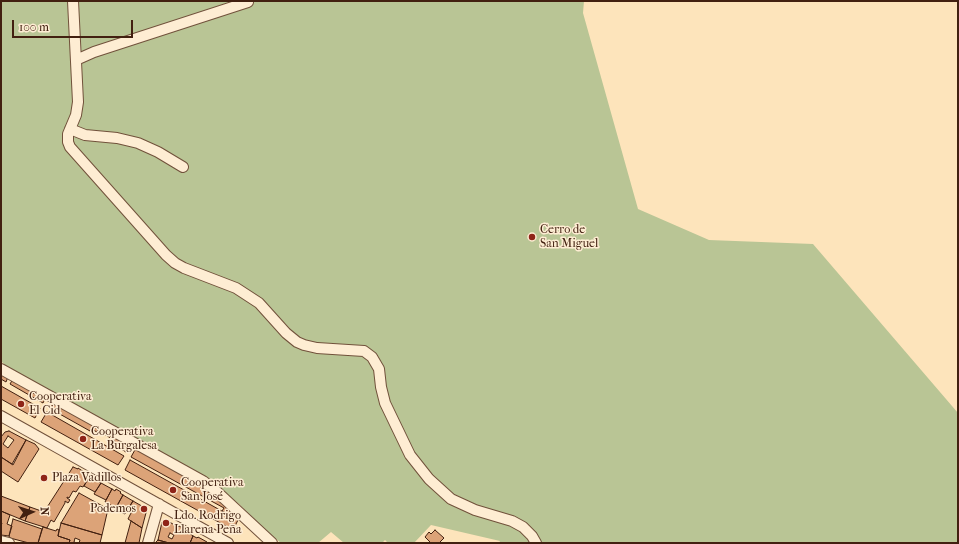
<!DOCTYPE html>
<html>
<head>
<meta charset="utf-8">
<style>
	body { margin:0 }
	#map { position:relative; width:959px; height:544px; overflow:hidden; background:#fde4bb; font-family:"IM FELL French Canon",serif }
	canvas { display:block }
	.frame { position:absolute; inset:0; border:2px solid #422010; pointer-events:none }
	.north { position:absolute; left:12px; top:492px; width:40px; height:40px; -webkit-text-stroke:3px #feedd3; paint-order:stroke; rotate:87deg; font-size:11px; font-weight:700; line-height:16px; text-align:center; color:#422010 }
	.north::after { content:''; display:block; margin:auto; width:14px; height:18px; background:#422010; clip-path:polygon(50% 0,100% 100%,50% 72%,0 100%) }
	.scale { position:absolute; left:12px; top:20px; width:121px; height:18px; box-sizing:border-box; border:2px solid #422010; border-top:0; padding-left:5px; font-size:12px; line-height:14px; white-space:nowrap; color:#422010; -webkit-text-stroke:3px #feedd3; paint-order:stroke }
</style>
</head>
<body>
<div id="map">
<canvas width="959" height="544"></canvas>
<div class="frame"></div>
<div class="north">N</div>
<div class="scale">100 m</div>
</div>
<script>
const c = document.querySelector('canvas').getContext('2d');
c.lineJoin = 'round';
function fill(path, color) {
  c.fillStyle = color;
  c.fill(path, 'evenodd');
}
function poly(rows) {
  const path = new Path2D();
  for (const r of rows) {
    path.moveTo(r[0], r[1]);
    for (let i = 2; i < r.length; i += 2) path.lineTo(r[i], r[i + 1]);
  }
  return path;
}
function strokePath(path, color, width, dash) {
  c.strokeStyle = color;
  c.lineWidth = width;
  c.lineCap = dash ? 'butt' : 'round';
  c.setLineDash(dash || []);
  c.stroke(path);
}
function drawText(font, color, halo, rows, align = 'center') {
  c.font = font + ' "IM FELL French Canon",serif';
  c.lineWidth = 3;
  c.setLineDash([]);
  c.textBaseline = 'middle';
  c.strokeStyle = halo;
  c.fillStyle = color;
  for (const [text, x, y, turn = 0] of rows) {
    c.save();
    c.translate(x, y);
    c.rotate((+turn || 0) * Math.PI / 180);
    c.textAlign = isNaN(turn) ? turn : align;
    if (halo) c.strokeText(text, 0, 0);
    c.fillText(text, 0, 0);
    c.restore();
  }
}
fill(poly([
	[1,1,584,1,583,13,638,209,709,240,813,244,958,413,958,543,499,543,500,541,431,525,414,543,388,543,385,540,382,543,344,543,331,532,318,543,281,543,263,528,239,504,212,483,42,388,6,366,1,361]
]), '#b9c595');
const building = poly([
	[1,372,8,377,6,382,1,379,1,372],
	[13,379,46,397,43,403,10,384,13,379],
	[1,386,40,408,35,418,1,399,1,386],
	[53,401,130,444,126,452,113,444,115,441,98,430,97,432,91,429,90,431,49,408,53,401],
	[47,412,124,456,118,465,41,422,47,412],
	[9,431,26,440,12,464,1,457,1,437,5,432,9,431],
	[8,436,14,440,8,448,3,444,8,436],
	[26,440,35,444,39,449,18,482,1,471,1,457,13,465,26,440],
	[136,448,215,493,240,518,238,520,222,511,224,508,131,457,136,448],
	[130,460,238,520,233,530,125,470,130,460],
	[73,467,78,469,78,468,90,476,83,487,80,486,76,492,73,491,69,498,67,497,67,498,70,500,68,503,65,501,65,503,54,522,51,520,47,528,25,521,30,507,44,512,73,467],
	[90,476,101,483,95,492,84,486,90,476],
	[101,483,112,489,106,500,94,494,101,483],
	[112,489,115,491,116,489,121,492,120,493,123,495,116,508,105,502,112,489],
	[79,493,108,509,102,535,61,523,79,493],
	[123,495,133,501,125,514,115,509,123,495],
	[1,496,30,507,25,521,1,511,1,496],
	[133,501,147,509,142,528,128,519,133,509,129,507,133,501],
	[1,511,10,515,7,524,12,526,9,536,1,535,1,526,2,523,1,523,1,511],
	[13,519,42,529,38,543,29,543,10,538,9,536,13,519],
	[166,520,178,527,179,526,183,528,193,536,190,543,169,543,158,540,162,522,166,520],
	[170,533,174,535,172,539,168,537,170,533],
	[131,521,142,528,139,543,125,543,131,521],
	[61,523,102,535,100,543,79,543,80,540,75,538,74,542,77,543,69,543,70,540,58,536,61,523],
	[43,527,56,531,57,529,59,530,58,536,70,540,69,543,38,543,43,527],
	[435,530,444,538,439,543,431,543,425,537,429,532,431,534,435,530],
	[193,536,197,538,198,537,207,542,207,543,190,543,193,536],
	[158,540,169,543,155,543,158,540]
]);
fill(building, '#dca378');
strokePath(building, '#422010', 1);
const minor = poly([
	[73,1,78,102,76,115,68,134,68,142,70,147,166,255,175,263,184,268,236,288,259,303,286,333,297,342,304,345,317,348,364,351,372,357,379,369,381,387,385,403,410,455,429,479,451,499,475,510,512,521,523,527,532,536,536,543],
	[76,60,94,52,248,2],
	[70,129,85,135,117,138,138,143,158,152,183,167],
	[1,369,203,481,216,491,272,543],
	[1,416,228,543],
	[1,541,9,543],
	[148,543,159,504]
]);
strokePath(minor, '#71513b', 12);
strokePath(minor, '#feedd3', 10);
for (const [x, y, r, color] of [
	[532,237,4,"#8f2418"],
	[21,404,4,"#8f2418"],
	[83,439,4,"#8f2418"],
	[44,478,4,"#8f2418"],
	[173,490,4,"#8f2418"],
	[144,509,4,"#8f2418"],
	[166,523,4,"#8f2418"]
]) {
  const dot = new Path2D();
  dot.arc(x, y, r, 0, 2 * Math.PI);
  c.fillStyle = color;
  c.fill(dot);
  strokePath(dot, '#feedd3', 1.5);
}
drawText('12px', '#422010', '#feedd3', [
	["Cerro de",540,230],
	["San Miguel",540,244],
	["Cooperativa",29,397],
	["El Cid",29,411],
	["Cooperativa",91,432],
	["La Burgalesa",91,446],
	["Plaza Vadillos",52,478],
	["Cooperativa",181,483],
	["San José",181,497],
	["Podemos",136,509,"right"],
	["Ldo. Rodrigo",174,516],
	["Llarena Peña",174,530]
], 'left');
</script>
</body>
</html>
